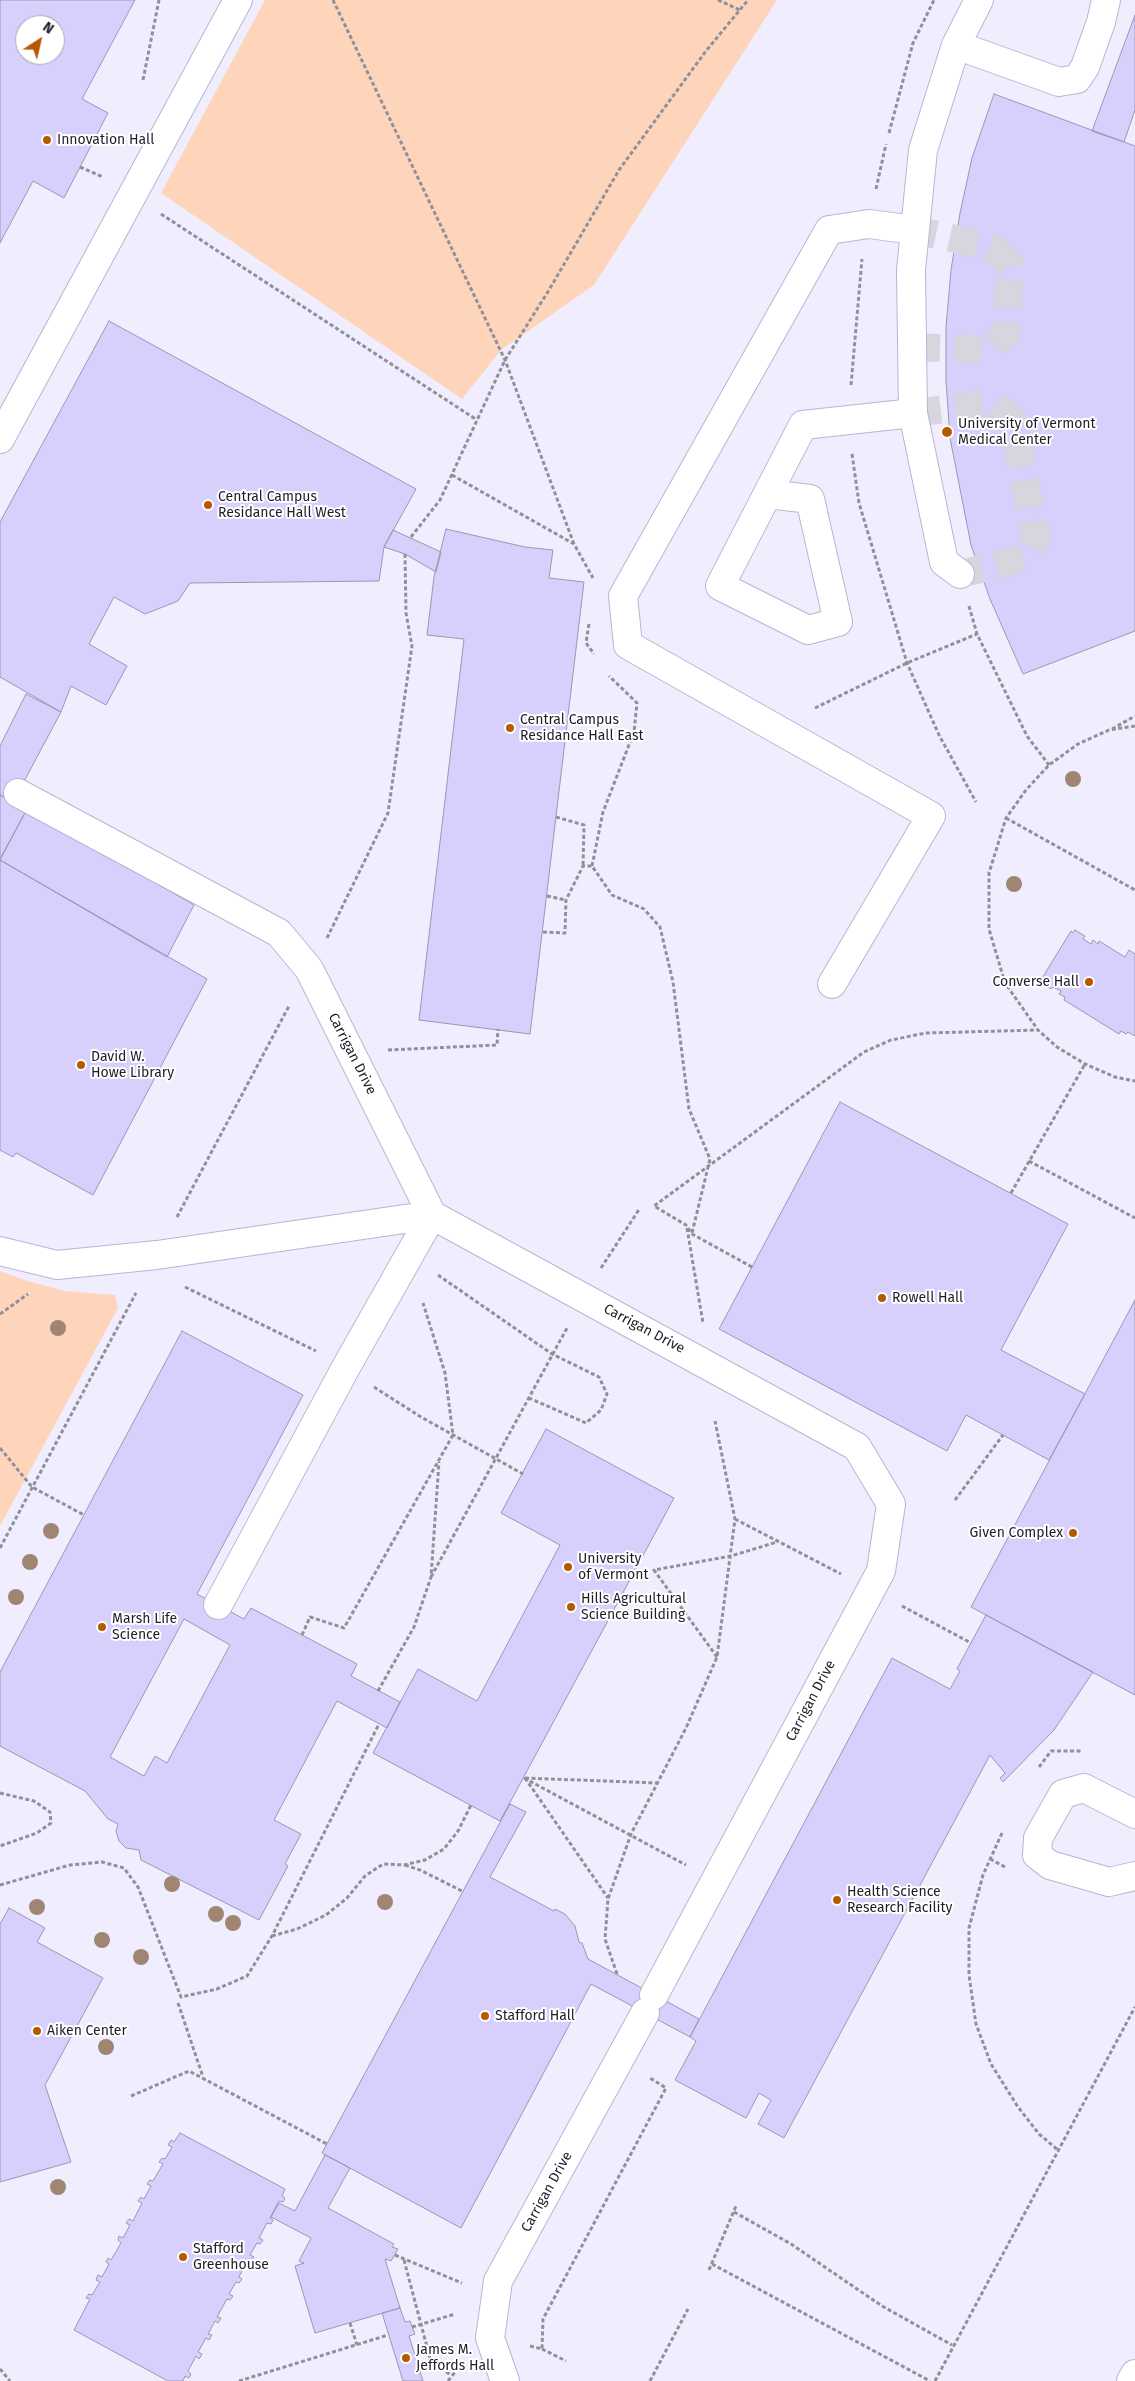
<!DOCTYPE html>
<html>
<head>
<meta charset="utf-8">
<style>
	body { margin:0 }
	#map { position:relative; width:1135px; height:2381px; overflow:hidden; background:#f8f7fe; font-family:"Fira Sans",sans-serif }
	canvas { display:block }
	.north { position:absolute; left:15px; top:15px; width:50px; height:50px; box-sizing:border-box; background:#fff; border:1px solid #a5a5a9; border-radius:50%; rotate:35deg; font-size:14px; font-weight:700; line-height:20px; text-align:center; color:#1f1d28 }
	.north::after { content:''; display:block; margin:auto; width:18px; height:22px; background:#b55a00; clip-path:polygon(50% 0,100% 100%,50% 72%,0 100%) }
</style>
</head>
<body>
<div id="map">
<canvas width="1135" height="2381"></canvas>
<div class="north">N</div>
</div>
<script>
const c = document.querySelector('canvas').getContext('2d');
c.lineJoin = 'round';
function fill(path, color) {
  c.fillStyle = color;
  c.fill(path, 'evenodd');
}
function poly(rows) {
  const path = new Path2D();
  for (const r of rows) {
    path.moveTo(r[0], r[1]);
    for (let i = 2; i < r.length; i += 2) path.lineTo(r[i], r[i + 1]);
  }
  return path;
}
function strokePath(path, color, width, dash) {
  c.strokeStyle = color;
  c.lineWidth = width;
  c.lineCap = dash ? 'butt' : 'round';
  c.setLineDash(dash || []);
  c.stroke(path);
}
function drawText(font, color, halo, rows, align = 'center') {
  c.font = font + ' "Fira Sans",sans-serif';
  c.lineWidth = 4;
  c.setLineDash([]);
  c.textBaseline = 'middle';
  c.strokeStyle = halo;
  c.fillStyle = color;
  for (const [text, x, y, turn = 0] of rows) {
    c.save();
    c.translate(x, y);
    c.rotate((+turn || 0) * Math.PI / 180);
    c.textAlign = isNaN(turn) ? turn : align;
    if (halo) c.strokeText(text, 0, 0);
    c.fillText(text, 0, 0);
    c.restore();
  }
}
fill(poly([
	[0,0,1135,0,1135,2381,0,2381],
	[25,25,55,25,55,55,25,55]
]), '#f0eefe');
fill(poly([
	[265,0,777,0,594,285,501,350,462,399,161,193],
	[0,1271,27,1281,66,1291,115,1295,118,1308,0,1526]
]), '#fed5bb');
const building = poly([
	[0,0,135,0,82,99,108,113,64,198,33,181,0,243,0,0],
	[25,25,55,25,55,55,25,55,25,25],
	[1135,15,1135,110,1124,142,1092,131,1135,15],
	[994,94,1135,146,1135,631,1023,674,990,599,971,545,950,438,946,381,946,327,951,270,960,213,972,158,994,94],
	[109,321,416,489,384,547,379,581,190,583,178,601,145,614,114,597,89,644,127,666,106,705,71,686,61,712,0,677,0,522,109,321],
	[446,529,525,547,553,550,549,578,584,582,530,1034,419,1020,464,639,427,635,434,577,446,529],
	[393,530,441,552,436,572,405,554,384,547,393,530],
	[26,694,61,712,13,802,0,795,0,746,26,694],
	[0,795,27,809,0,859,0,795],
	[27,809,194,905,167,957,0,860,27,809],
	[0,860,207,979,93,1195,16,1153,13,1157,0,1150,0,860],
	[1075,930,1085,936,1083,939,1091,944,1093,940,1098,944,1099,941,1125,957,1129,950,1135,954,1135,1036,1128,1032,1126,1034,1121,1031,1119,1034,1064,1000,1065,997,1059,994,1061,991,1053,987,1051,989,1043,984,1044,981,1041,980,1071,931,1073,933,1075,930],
	[840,1102,1068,1224,1001,1350,1085,1394,1049,1460,966,1415,947,1451,719,1329,840,1102],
	[1135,1300,1135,1695,971,1607,1135,1300],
	[182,1331,303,1395,197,1594,244,1619,251,1608,302,1635,357,1664,351,1676,400,1702,387,1728,337,1701,274,1820,301,1834,285,1864,288,1866,259,1920,141,1860,139,1850,126,1848,119,1841,116,1831,118,1824,108,1819,85,1791,0,1746,0,1672,182,1331],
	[184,1619,230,1645,167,1763,155,1756,144,1776,110,1757,184,1619],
	[546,1429,674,1498,500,1821,373,1753,418,1669,477,1701,560,1545,501,1513,546,1429],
	[986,1615,1093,1672,1054,1730,1003,1782,1000,1778,1005,1773,990,1755,784,2138,758,2124,771,2100,759,2093,746,2118,675,2080,696,2041,690,2037,892,1658,950,1689,960,1671,957,1669,986,1615],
	[510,1804,526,1812,490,1877,554,1911,555,1909,565,1914,575,1926,579,1942,582,1943,588,1959,699,2019,690,2037,591,1984,461,2228,322,2153,510,1804],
	[9,1908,45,1928,37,1942,103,1978,45,2085,71,2162,0,2182,0,1924,9,1908],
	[180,2133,285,2189,282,2196,285,2198,283,2202,279,2201,270,2218,273,2220,271,2224,267,2223,259,2238,263,2240,260,2244,257,2243,250,2255,254,2257,251,2261,248,2259,239,2277,242,2279,239,2283,236,2282,229,2294,233,2296,230,2300,227,2299,217,2317,221,2318,218,2323,215,2321,208,2334,212,2335,209,2340,206,2338,198,2352,202,2354,199,2359,196,2356,188,2371,191,2374,189,2378,185,2376,183,2381,168,2381,74,2330,90,2299,86,2298,89,2294,92,2295,100,2282,96,2280,98,2275,102,2277,109,2264,106,2262,108,2258,111,2260,121,2243,118,2240,119,2236,123,2238,130,2225,126,2223,129,2219,133,2221,142,2203,138,2201,141,2197,144,2199,151,2186,147,2184,150,2180,153,2181,163,2164,159,2162,162,2158,165,2159,172,2147,168,2145,171,2140,174,2142,180,2133],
	[325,2155,350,2168,328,2208,394,2244,392,2247,398,2249,391,2261,385,2259,400,2308,315,2333,295,2266,304,2263,299,2261,311,2238,271,2217,279,2203,295,2211,325,2155],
	[400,2308,405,2322,410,2321,415,2334,409,2336,423,2381,403,2381,382,2313,400,2308]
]);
fill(building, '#d7cffc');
strokePath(building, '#9c97b4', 1);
strokePath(poly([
	[912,347,988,350,1006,334,1010,265,992,247,914,230],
	[913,413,993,403,1012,418,1036,537,1025,558,960,574]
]), '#d7d6de', 28, [28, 14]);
const minor = poly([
	[956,45,1059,82,1077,79,1085,67,1101,22,1106,0],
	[0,439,238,0],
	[768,494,810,499,838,622,808,630,720,586,803,425,913,413],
	[960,574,944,562,913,413,911,270,923,150,956,45,979,0],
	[18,793,279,933,309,969,432,1215,857,1447,891,1504,881,1571,654,1995],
	[832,984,931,816,628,645,623,596,829,230,869,224,914,230],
	[0,1251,57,1265,157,1255,432,1215],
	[218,1605,345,1369,432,1215],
	[1135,1814,1084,1788,1063,1794,1038,1838,1037,1855,1050,1865,1109,1882,1135,1876],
	[505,2381,490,2338,498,2281,645,2013],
	[1131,2381,1135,2374]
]);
strokePath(minor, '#b9b4d2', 30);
strokePath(poly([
	[333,0,505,360,574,544],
	[718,0,740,10],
	[143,80,159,0],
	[889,133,913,43,934,0],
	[80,167,103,177],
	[876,189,886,144],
	[161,214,477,420],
	[851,385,862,259],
	[852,454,859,503,907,663,939,735,976,802],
	[452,475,574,544,593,578],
	[411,537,440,500,505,360,549,290,619,170,706,51,748,0],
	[969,606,977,634,1027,736,1049,765],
	[589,624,586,643,594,654],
	[815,708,907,663,977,634],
	[1135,726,1109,730,1078,744,1049,765,1026,790,1006,818,989,873,989,929,1005,983,1038,1030,1057,1047,1085,1064,1115,1077,1135,1081],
	[1112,729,1135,716],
	[556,817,584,825,583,866],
	[1006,818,1135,890],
	[592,866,603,812,634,732,637,703,609,676],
	[547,896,566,900],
	[543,932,565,933,566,900,583,866,592,866,612,895,644,909,660,927,673,982,689,1109,710,1159,692,1233],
	[327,938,388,813,412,646,406,613,405,554],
	[388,1050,497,1045,498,1029],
	[1029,1161,1135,1218],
	[1011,1193,1085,1064],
	[177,1217,289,1006],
	[687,1228,703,1323],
	[752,1267,692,1234,686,1225,654,1206,864,1052,891,1040,926,1033,1038,1030],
	[601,1268,640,1208],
	[438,1275,552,1354,599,1377,607,1394,601,1410,586,1423,529,1398],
	[185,1287,316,1351],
	[0,1314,28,1294],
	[374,1387,421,1417,523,1474],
	[0,1448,32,1487,84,1515],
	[955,1500,1003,1435],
	[735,1519,841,1574],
	[0,1548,136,1293],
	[431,1577,567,1328],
	[902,1606,971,1643],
	[302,1635,310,1617,344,1628,453,1435,445,1373,423,1303],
	[717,1657,654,1570,731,1556,777,1542],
	[378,1691,414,1627,431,1577,439,1462],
	[1039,1767,1051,1751,1079,1751,1082,1753],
	[524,1778,686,1865],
	[525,1778,608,1898],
	[525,1778,657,1783],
	[0,1793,34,1801,50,1812,51,1823,37,1833,0,1846],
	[1002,1833,983,1875,969,1928,969,1975,976,2024,991,2064,1018,2107,1039,2134,1058,2150],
	[990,1859,1005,1867],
	[405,1865,420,1870,462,1891],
	[0,1885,70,1865,102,1862,124,1868,138,1887,181,1997,217,1989,247,1976,272,1936,379,1724],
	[272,1936,297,1929,326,1915,347,1898,365,1876,383,1864,404,1865,425,1860,444,1849,458,1831,471,1805],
	[617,1974,605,1939,608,1899,631,1834,686,1728,717,1657,735,1519,715,1421],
	[178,2003,203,2077],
	[131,2096,189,2071,327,2144],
	[734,2212,791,2244,882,2306,952,2345],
	[395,2255,462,2283],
	[404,2260,431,2362,451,2375],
	[712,2264,930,2381],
	[709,2270,736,2206],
	[350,2323,357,2345],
	[412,2327,455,2314],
	[530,2346,542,2349,543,2319,666,2088,650,2078],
	[542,2349,566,2361],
	[0,2369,10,2381],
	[239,2381,388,2335],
	[448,2381,459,2367],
	[650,2381,688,2309],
	[935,2381,1135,2007]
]), '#919099', 3, [4, 2.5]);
strokePath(minor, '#fff', 28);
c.fillStyle = '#9f8572';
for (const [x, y] of [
	[1073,779],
	[1014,884],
	[58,1328],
	[51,1531],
	[30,1562],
	[16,1597],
	[172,1884],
	[385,1902],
	[37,1907],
	[216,1914],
	[233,1923],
	[102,1940],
	[141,1957],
	[106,2047],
	[58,2187]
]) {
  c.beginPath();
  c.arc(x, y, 8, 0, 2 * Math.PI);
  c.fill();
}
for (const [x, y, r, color] of [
	[47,140,5,"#b55a00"],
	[947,432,6,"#b55a00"],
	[208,505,5,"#b55a00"],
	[510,728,5,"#b55a00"],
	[1089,982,5,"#b55a00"],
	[81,1065,5,"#b55a00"],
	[882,1298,5,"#b55a00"],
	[1073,1533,5,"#b55a00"],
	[568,1567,5,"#b55a00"],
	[571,1607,5,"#b55a00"],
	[102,1627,5,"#b55a00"],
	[837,1900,5,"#b55a00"],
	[485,2016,5,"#b55a00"],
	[37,2031,5,"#b55a00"],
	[183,2257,5,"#b55a00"],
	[406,2358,5,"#b55a00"]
]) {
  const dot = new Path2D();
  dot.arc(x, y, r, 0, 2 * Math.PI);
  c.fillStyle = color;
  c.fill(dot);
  strokePath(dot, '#fff', 2);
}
drawText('14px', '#1f1d28', '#fff', [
	["Innovation Hall",57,140],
	["University of Vermont",958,424],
	["Medical Center",958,440],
	["Central Campus",218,497],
	["Residance Hall West",218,513],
	["Central Campus",520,720],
	["Residance Hall East",520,736],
	["Converse Hall",1079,982,"right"],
	["David W.",91,1057],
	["Howe Library",91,1073],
	["Rowell Hall",892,1298],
	["Given Complex",1063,1533,"right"],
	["University",578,1559],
	["of Vermont",578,1575],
	["Hills Agricultural",581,1599],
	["Science Building",581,1615],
	["Marsh Life",112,1619],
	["Science",112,1635],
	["Health Science",847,1892],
	["Research Facility",847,1908],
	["Stafford Hall",495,2016],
	["Aiken Center",47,2031],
	["Stafford",193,2249],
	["Greenhouse",193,2265],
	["James M.",416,2350],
	["Jeffords Hall",416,2366]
], 'left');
drawText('14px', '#1f1d28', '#fff', [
	["Carrigan Drive",352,1054,63],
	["Carrigan Drive",644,1329,28],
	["Carrigan Drive",811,1701,-62],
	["Carrigan Drive",547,2192,-61]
]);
</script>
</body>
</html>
